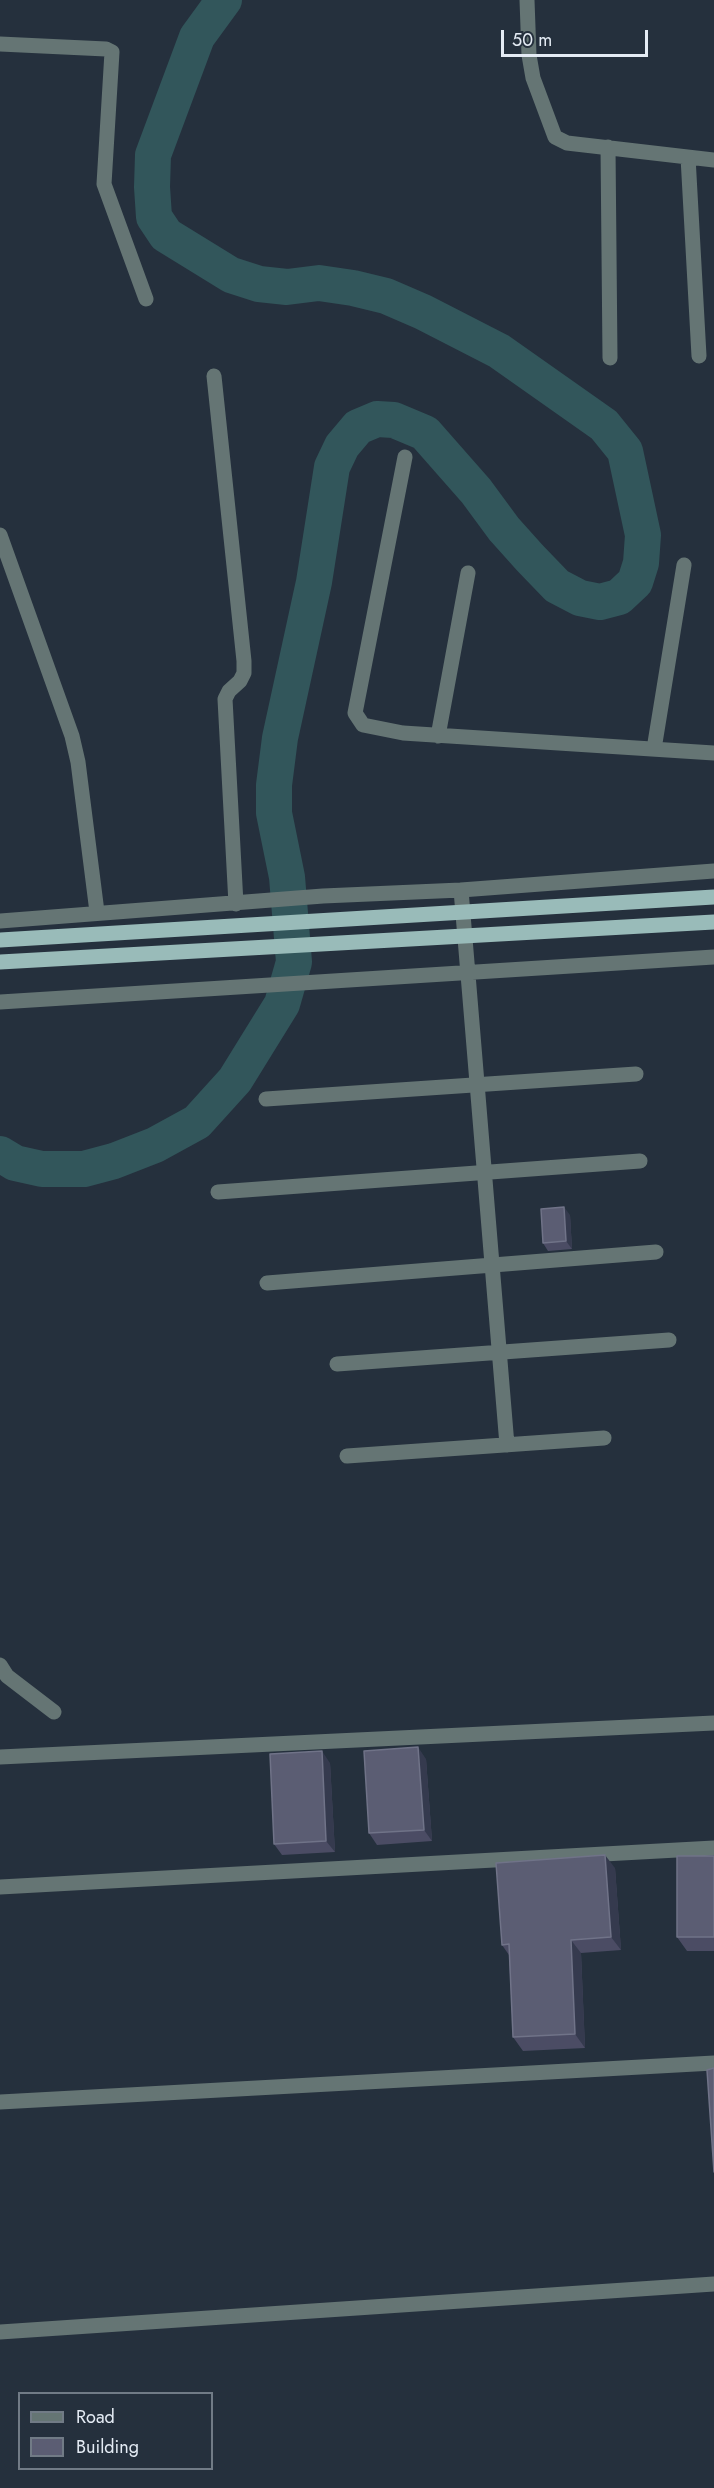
<!DOCTYPE html>
<html>
<head>
<meta charset="utf-8">
<style>
	body { margin:0 }
	#map { position:relative; width:714px; height:2488px; overflow:hidden; background:#25303d; font-family:Jost,sans-serif }
	canvas { display:block }
	.legend { position:absolute; left:18px; top:2392px; width:195px; height:78px; box-sizing:border-box; background:#25303d; border:2px solid #717b86; margin:0; padding:8px 10px; list-style:none; font-size:18px; color:#e4ebf4 }
	.legend li { display:flex; align-items:center; gap:12px; height:30px }
	.legend b { width:30px; border:2px solid #717b86 }
	.scale { position:absolute; left:501px; top:30px; width:147px; height:27px; box-sizing:border-box; border:3px solid #e4ebf4; border-top:0; padding-left:8px; font-size:18px; line-height:21px; white-space:nowrap; color:#e4ebf4; -webkit-text-stroke:4px #25303d; paint-order:stroke }
</style>
</head>
<body>
<div id="map">
<canvas width="714" height="2488"></canvas>
<ul class="legend">
<li><b style="height:8px;background:#657574"></b>Road</li>
<li><b style="height:16px;background:#5b5d73"></b>Building</li>
</ul>
<div class="scale">50 m</div>
</div>
<script>
const c = document.querySelector('canvas').getContext('2d');
c.lineJoin = 'round';
function poly(rows) {
  const path = new Path2D();
  for (const r of rows) {
    path.moveTo(r[0], r[1]);
    for (let i = 2; i < r.length; i += 2) path.lineTo(r[i], r[i + 1]);
  }
  return path;
}
function strokePath(path, color, width, dash) {
  c.strokeStyle = color;
  c.lineWidth = width;
  c.lineCap = dash ? 'butt' : 'round';
  c.setLineDash(dash || []);
  c.stroke(path);
}
function fill(path, color) {
  c.fillStyle = color;
  c.fill(path, 'evenodd');
}
strokePath(poly([
	[0,1154,15,1163,42,1169,84,1169,114,1161,155,1145,197,1122,235,1080,282,1004,294,962,287,877,274,813,274,785,280,738,314,582,332,467,342,446,358,427,377,419,394,420,425,433,476,491,504,529,530,558,557,586,580,598,600,602,619,597,635,582,641,563,643,535,625,451,604,425,499,351,423,312,386,296,353,288,319,283,287,287,259,284,231,275,166,235,154,217,152,187,153,155,197,37,224,0]
]), '#32565b', 36);
strokePath(poly([
	[527,0,529,55,533,78,555,137,567,143,714,160],
	[0,44,106,49,112,52,104,184,146,299],
	[608,147,610,358],
	[688,157,699,356],
	[214,376,244,661,244,673,240,681,229,691,225,699,236,904],
	[405,457,355,713,363,725,403,733,714,753],
	[0,535,72,736,78,762,97,912],
	[438,736,468,573],
	[654,749,684,565],
	[461,890,507,1445],
	[0,921,323,896,461,890,714,871],
	[0,1002,714,957],
	[266,1099,636,1074],
	[218,1192,640,1161],
	[267,1283,656,1252],
	[337,1364,669,1340],
	[347,1456,604,1438],
	[0,1665,7,1676,54,1712],
	[0,1757,714,1723],
	[0,1887,714,1848],
	[0,2102,714,2063],
	[0,2332,714,2284]
]), '#657574', 15);
strokePath(poly([
	[0,940,714,897],
	[0,962,714,922]
]), '#99bbb9', 15);
fill(poly([
	[570,1215,572,1249,548,1251,543,1243],
	[426,1759,432,1841,377,1845,369,1833],
	[330,1763,335,1852,282,1855,274,1844],
	[714,1856,714,1951,687,1951,677,1937],
	[615,1868,621,1950,581,1953,585,2048,523,2051,513,2037,509,1955,502,1945]
]), '#4b4c64');
fill(poly([
	[564,1207,570,1215,572,1249,566,1241],
	[418,1747,426,1759,432,1841,424,1830],
	[322,1751,330,1763,335,1852,326,1841],
	[605,1855,615,1868,621,1950,611,1937],
	[571,1940,581,1953,585,2048,575,2034]
]), '#353a4e');
const building = poly([
	[564,1207,566,1241,543,1243,541,1209,564,1207],
	[418,1747,424,1830,369,1833,364,1751,418,1747],
	[322,1751,326,1841,274,1844,270,1754,322,1751],
	[605,1855,611,1937,571,1940,575,2034,513,2037,509,1944,502,1945,496,1863,605,1855],
	[677,1856,714,1856,714,1937,677,1937,677,1856],
	[714,2068,714,2172,707,2070,714,2068]
]);
fill(building, '#5b5d73');
strokePath(building, '#707388', 1.5);
</script>
</body>
</html>
